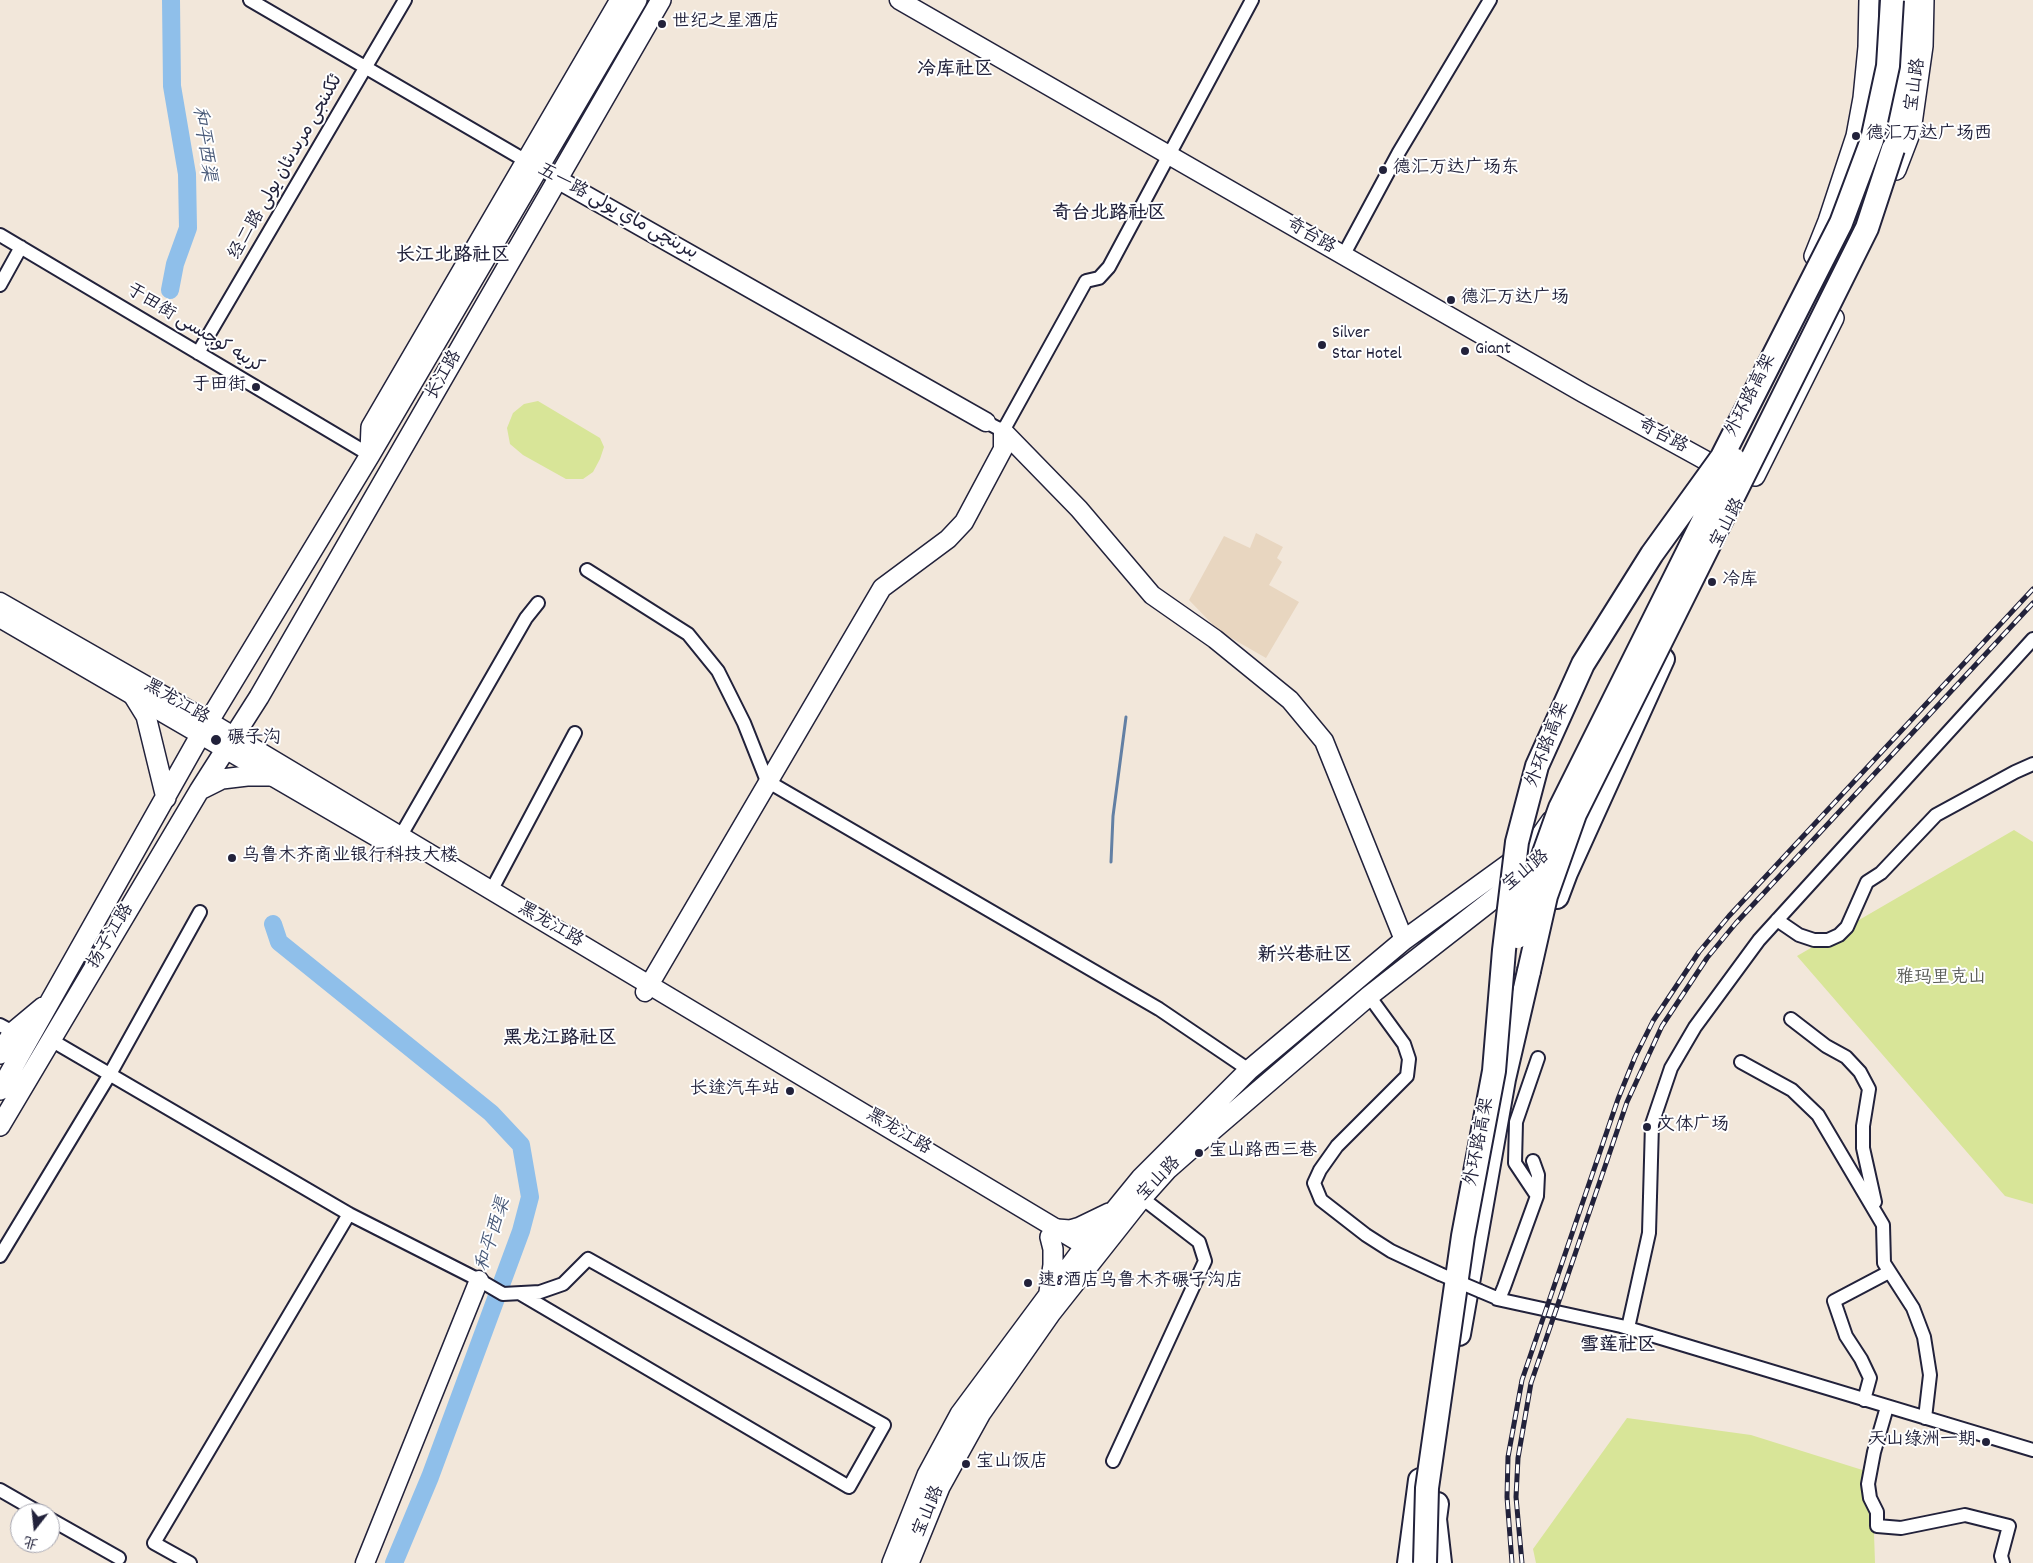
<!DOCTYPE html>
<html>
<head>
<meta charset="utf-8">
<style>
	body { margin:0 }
	#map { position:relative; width:2033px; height:1563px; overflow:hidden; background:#f2e7da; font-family:Dekko,"LXGW WenKai TC",sans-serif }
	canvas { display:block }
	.north { position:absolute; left:10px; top:1503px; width:50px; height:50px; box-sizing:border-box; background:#fff; border:1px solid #a7a7b1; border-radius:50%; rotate:196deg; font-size:14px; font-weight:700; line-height:20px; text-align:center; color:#22223b }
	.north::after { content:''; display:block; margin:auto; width:18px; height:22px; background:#22223b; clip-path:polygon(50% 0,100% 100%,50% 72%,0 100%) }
</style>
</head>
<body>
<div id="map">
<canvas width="2033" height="1563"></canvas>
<div class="north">北</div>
</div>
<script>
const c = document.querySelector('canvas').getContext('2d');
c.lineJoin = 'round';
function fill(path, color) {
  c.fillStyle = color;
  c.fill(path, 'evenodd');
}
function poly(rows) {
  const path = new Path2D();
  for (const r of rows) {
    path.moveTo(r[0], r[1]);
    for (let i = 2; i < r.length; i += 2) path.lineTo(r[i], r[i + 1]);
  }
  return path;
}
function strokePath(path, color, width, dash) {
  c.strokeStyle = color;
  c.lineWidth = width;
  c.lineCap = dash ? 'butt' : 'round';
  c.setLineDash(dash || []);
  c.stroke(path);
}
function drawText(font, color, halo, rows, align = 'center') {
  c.font = font + ' Dekko,"Playpen Sans Arabic","LXGW WenKai TC",sans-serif';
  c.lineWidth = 4;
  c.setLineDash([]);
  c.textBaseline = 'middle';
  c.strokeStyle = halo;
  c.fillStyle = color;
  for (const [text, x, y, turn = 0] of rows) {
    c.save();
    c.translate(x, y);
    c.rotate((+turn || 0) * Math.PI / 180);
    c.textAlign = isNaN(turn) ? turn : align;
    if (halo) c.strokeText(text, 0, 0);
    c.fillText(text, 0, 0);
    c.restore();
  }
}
fill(poly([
	[1256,533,1283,547,1277,558,1282,562,1269,585,1299,602,1266,658,1219,631,1189,600,1224,536,1250,548]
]), '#e8d6c0');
fill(poly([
	[538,401,600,438,604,447,600,459,593,472,583,479,566,479,523,455,510,444,507,428,513,413,524,404],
	[2014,830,2033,842,2033,1204,2005,1196,1797,956],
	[1627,1418,1751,1435,1872,1473,1875,1563,1536,1563,1533,1549]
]), '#d8e598');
strokePath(poly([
	[1111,862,1113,816,1126,717]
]), '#6380a4', 3);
strokePath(poly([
	[170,290,175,264,188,228,187,174,172,86,171,0],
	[273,924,279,942,491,1113,521,1145,530,1197,521,1231,430,1477,394,1563]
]), '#8fbfea', 18);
const street = poly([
	[250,0,557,179],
	[0,235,370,455],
	[1343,256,1399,152,1490,0],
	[0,285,21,247],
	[198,353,405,0],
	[986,422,1003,431,1086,281,1099,278,1109,267,1252,0],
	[587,570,688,634,718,671,744,723,767,781,1159,1009,1249,1070],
	[400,837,526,618,538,603],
	[491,891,575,733],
	[1777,920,1799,935,1814,940,1828,940,1839,935,1847,927,1867,882,1881,873,1936,815,2015,772,2033,764],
	[1369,996,1404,1044,1409,1059,1407,1076,1337,1146,1320,1170,1314,1183,1321,1200,1366,1235,1391,1251,1440,1274],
	[1791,1019,1826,1046,1846,1057,1860,1072,1869,1089,1863,1126,1863,1148,1875,1202],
	[0,1025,13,1032],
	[51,1040,349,1214,479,1280,503,1294,540,1292,563,1284,588,1259,884,1425,849,1487,521,1294],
	[1741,1062,1792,1090,1818,1115,1883,1225,1884,1263,1913,1308,1924,1337,1930,1375,1925,1418],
	[1537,1196,1515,1163,1516,1122,1538,1058],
	[0,1256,110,1074,200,912],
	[1480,1291,1499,1299,1504,1287,1537,1196,1538,1175,1533,1161],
	[1497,1299,1621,1326,2033,1450],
	[1628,1328,1649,1233,1652,1124,1671,1068,1695,1027,1759,940,2033,639],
	[1864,1400,1870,1378,1861,1359,1846,1336,1834,1301,1889,1272],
	[1887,1407,1874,1452,1868,1484,1870,1498,1877,1512,1877,1526,1901,1528,1965,1515,2009,1526,2001,1556,2003,1563],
	[1113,1461,1205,1261,1199,1242,1142,1198],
	[0,1490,40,1513],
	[50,1519,119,1558],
	[190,1563,154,1543,349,1214]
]);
const secondary = poly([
	[899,0,1583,393,1723,470],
	[557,179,986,422],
	[1003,431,1079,509,1152,595,1215,639,1290,700,1324,741,1404,940],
	[0,602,210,722,1097,1253],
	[0,618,397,849],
	[645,992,882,588,948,539,964,522,1003,449,1003,431],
	[365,1563,479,1280]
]);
const primary = poly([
	[1896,170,1911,131,1923,46,1924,0],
	[1814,256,1828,221,1856,136,1863,98,1868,47,1869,0],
	[370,452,371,427,620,0],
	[1755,476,1834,318],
	[133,695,146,716,166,798],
	[200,790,222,779,247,776,272,776],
	[0,1054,13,1032,43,1007],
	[0,1090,201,734,370,455,637,0],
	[0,1126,199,791,259,697,661,0],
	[1057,1229,1070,1230,1080,1227,1109,1213],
	[1049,1292,1053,1265,1053,1249,1050,1237],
	[892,1563,927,1475,960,1414,1079,1254,1141,1178,1249,1070,1404,940,1517,858,1539,838,1551,821],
	[909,1563,940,1487,981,1413,1051,1313,1142,1198,1168,1169,1193,1147,1369,996,1519,879]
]);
const highway = poly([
	[1893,149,1905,93,1910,37,1908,0],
	[1557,897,1566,873,1663,659],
	[1459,1334,1504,1079,1529,971],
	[1437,1504,1435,1519,1440,1563],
	[1409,1563,1420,1480]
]);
strokePath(street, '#22223b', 16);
strokePath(secondary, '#22223b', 21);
strokePath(primary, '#22223b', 22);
strokePath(highway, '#22223b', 26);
strokePath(street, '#fff', 12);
strokePath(secondary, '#fff', 18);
strokePath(primary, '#fff', 19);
strokePath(highway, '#fff', 22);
const rail = poly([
	[1512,1563,1507,1497,1508,1457,1522,1380,1618,1099,1635,1057,1653,1021,1699,952,1729,916,2033,589],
	[1522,1563,1516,1497,1518,1458,1531,1383,1627,1102,1662,1026,1707,958,1736,923,2033,603]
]);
strokePath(rail, '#22223b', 5);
strokePath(rail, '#fff', 3, [9]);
const streetBridge = poly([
	[1440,1274,1480,1291]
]);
const highwayBridge = poly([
	[1517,937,1530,892,1560,808,1734,459],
	[1529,971,1546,896,1575,814,1867,228,1893,149],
	[1425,1563,1427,1488,1463,1236,1494,1071,1504,950,1517,842,1537,766,1583,664,1652,554,1722,457,1841,223,1872,140,1888,66,1892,0]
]);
strokePath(streetBridge, '#22223b', 16, []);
strokePath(highwayBridge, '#22223b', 26, []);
strokePath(streetBridge, '#fff', 12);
strokePath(highwayBridge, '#fff', 22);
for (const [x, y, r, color] of [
	[662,24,5,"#22223b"],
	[1856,136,5,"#22223b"],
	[1383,170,5,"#22223b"],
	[1451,300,5,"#22223b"],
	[1322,345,5,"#22223b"],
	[1465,351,5,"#22223b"],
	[256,387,5,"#22223b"],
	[1712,582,5,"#22223b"],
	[216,740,6,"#22223b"],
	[232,858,5,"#22223b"],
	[790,1091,5,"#22223b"],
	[1647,1127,5,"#22223b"],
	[1199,1153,5,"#22223b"],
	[1028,1283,5,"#22223b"],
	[1986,1442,5,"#22223b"],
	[966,1464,5,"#22223b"]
]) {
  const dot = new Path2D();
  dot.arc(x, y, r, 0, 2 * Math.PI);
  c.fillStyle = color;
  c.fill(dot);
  strokePath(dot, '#fff', 2);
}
drawText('18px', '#22223b', '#fff', [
	["世纪之星酒店",672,24],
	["德汇万达广场西",1866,136],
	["德汇万达广场东",1393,170],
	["德汇万达广场",1461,300],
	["Silver",1332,335],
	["Star Hotel",1332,356],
	["Giant",1475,351],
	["于田街",246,387,"right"],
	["冷库",1722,582],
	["碾子沟",227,740],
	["乌鲁木齐商业银行科技大楼",242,858],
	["长途汽车站",780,1091,"right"],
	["文体广场",1657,1127],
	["宝山路西三巷",1209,1153],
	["速8酒店乌鲁木齐碾子沟店",1038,1283],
	["天山绿洲一期",1976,1442,"right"],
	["宝山饭店",976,1464]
], 'left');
drawText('18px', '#22223b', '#fff', [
	["宝山路",1917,85,-82],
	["经二路 ئككىنجى مرىدىئان يولى",287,168,-60],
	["五一路 بىرىنچى ماي يولى",617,213,29],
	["奇台路",1310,237,30],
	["于田街 كرىيە كوچىسى",194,330,31],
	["长江路",445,376,-60],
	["外环路高架",1752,396,-63],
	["奇台路",1662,437,28],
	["宝山路",1729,524,-62],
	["黑龙江路",176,703,30],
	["外环路高架",1549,745,-69],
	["宝山路",1527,872,-39],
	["黑龙江路",550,926,30],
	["扬子江路",112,937,-59],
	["黑龙江路",898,1133,31],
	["外环路高架",1481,1142,-79],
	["宝山路",1160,1180,-46],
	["宝山路",930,1512,-67]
]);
drawText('18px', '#595c57', '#fff', [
	["雅玛里克山",1941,980]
]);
drawText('bold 19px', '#22223b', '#fff', [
	["冷库社区",955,71],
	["奇台北路社区",1109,215],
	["长江北路社区",453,257],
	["新兴巷社区",1305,957],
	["黑龙江路社区",560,1040],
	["雪莲社区",1618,1347]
]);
drawText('italic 19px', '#485978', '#fff', [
	["和平西渠",202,144,82],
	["和平西渠",495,1235,-72]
]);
</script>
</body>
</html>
